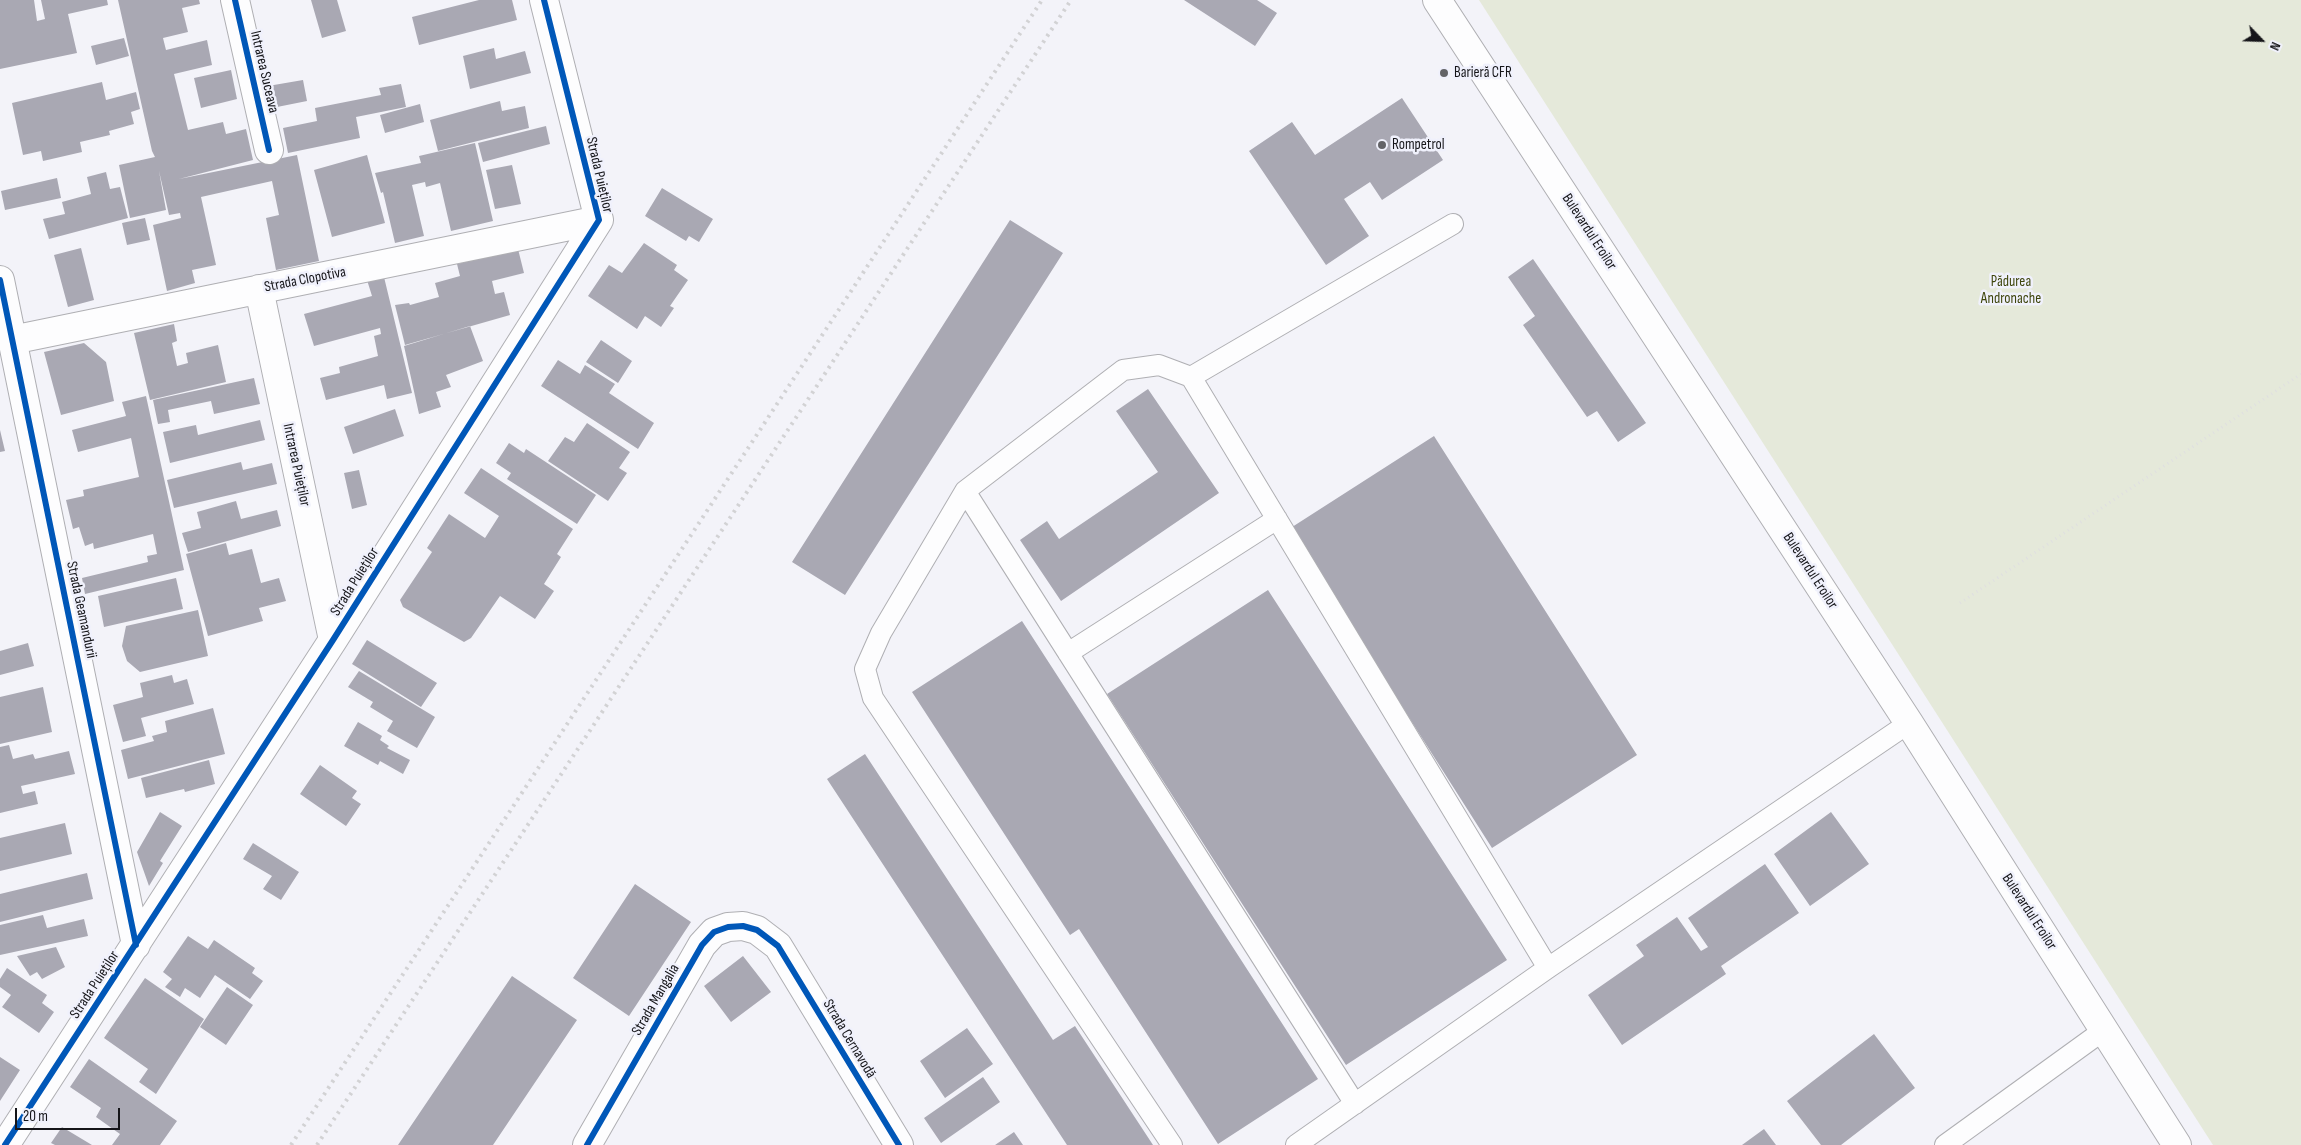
<!DOCTYPE html>
<html>
<head>
<meta charset="utf-8">
<style>
	body { margin:0 }
	#map { position:relative; width:2301px; height:1145px; overflow:hidden; background:#f3f3f9; font-family:"Sofia Sans Condensed",sans-serif }
	canvas { display:block }
	.north { position:absolute; left:2236px; top:15px; width:50px; height:50px; -webkit-text-stroke:4px #f0f1fc; paint-order:stroke; rotate:114deg; font-size:14px; font-weight:700; line-height:20px; text-align:center; color:#151519 }
	.north::after { content:''; display:block; margin:auto; width:18px; height:22px; background:#151519; clip-path:polygon(50% 0,100% 100%,50% 72%,0 100%) }
	.scale { position:absolute; left:15px; top:1108px; width:105px; height:22px; box-sizing:border-box; border:2px solid #151519; border-top:0; padding-left:6px; font-size:15px; line-height:18px; white-space:nowrap; color:#151519; -webkit-text-stroke:4px #f0f1fc; paint-order:stroke }
</style>
</head>
<body>
<div id="map">
<canvas width="2301" height="1145"></canvas>
<div class="north">N</div>
<div class="scale">20 m</div>
</div>
<script>
const c = document.querySelector('canvas').getContext('2d');
c.lineJoin = 'round';
function fill(path, color) {
  c.fillStyle = color;
  c.fill(path, 'evenodd');
}
function poly(rows) {
  const path = new Path2D();
  for (const r of rows) {
    path.moveTo(r[0], r[1]);
    for (let i = 2; i < r.length; i += 2) path.lineTo(r[i], r[i + 1]);
  }
  return path;
}
function strokePath(path, color, width, dash) {
  c.strokeStyle = color;
  c.lineWidth = width;
  c.lineCap = dash ? 'butt' : 'round';
  c.setLineDash(dash || []);
  c.stroke(path);
}
function drawText(font, color, halo, rows, align = 'center') {
  c.font = font + ' "Sofia Sans Condensed",sans-serif';
  c.lineWidth = 5;
  c.setLineDash([]);
  c.textBaseline = 'middle';
  c.strokeStyle = halo;
  c.fillStyle = color;
  for (const [text, x, y, turn = 0] of rows) {
    c.save();
    c.translate(x, y);
    c.rotate((+turn || 0) * Math.PI / 180);
    c.textAlign = isNaN(turn) ? turn : align;
    if (halo) c.strokeText(text, 0, 0);
    c.fillText(text, 0, 0);
    c.restore();
  }
}
fill(poly([
	[1479,0,2301,0,2301,1145,2213,1145]
]), '#e5e9da');
fill(poly([
	[0,0,34,0,37,21,45,19,41,0,107,0,108,5,68,14,77,53,0,69],
	[118,0,199,0,200,4,182,8,188,32,163,38,166,50,207,40,212,65,174,74,188,130,223,122,226,134,246,129,253,160,179,179,297,155,319,261,276,270,266,218,279,215,272,181,201,197,216,265,192,270,195,283,167,291,153,225,181,218,180,213,169,215,159,171,166,210,130,218,119,165,155,157,152,151],
	[311,0,337,0,346,31,322,38],
	[479,0,512,0,517,20,419,45,412,17],
	[1184,0,1257,0,1277,13,1255,46],
	[124,38,129,56,96,65,91,46],
	[494,48,496,59,525,51,531,73,470,89,463,56],
	[231,70,237,99,201,108,194,78],
	[303,80,307,101,272,108,268,86],
	[102,82,106,100,136,92,140,109,131,112,134,124,109,131,110,135,80,142,82,152,43,161,41,151,23,155,12,103],
	[401,84,406,107,356,117,360,138,288,153,283,128,317,121,315,108,381,95,379,88],
	[1402,98,1443,160,1382,200,1370,182,1344,199,1369,236,1326,265,1249,151,1292,122,1315,155],
	[500,101,502,111,525,106,529,128,438,151,430,120],
	[420,104,424,122,385,133,380,115],
	[546,126,550,144,483,162,478,143],
	[475,143,493,221,451,231,440,183,426,187,425,182,412,185,424,236,395,243,383,192,381,193,375,173,421,163,419,156],
	[367,155,385,223,332,237,314,170],
	[512,165,521,204,495,209,486,170],
	[106,172,110,189,120,187,128,218,49,239,43,219,65,214,62,202,91,194,87,177],
	[57,178,61,198,5,210,1,191],
	[662,188,713,219,699,242,689,236,686,241,645,216],
	[145,218,150,240,127,245,122,223],
	[1010,220,1063,253,845,595,792,562],
	[644,243,677,265,674,270,688,280,670,306,674,308,661,327,645,316,637,329,588,296,609,265,622,273],
	[81,248,94,300,68,307,54,255],
	[518,249,524,273,492,281,495,294,504,292,510,315,405,345,395,305,409,303,410,305,439,297,435,283,460,276,457,264],
	[1533,259,1646,423,1618,442,1597,411,1587,417,1523,325,1535,316,1508,277],
	[384,277,412,393,387,399,384,385,326,400,320,378,340,373,339,367,378,356,374,336,381,334,380,328,314,346,304,314,372,296,367,280],
	[174,324,177,341,172,343,177,366,188,363,186,353,218,345,226,382,150,400,134,333],
	[470,326,483,361,446,375,451,387,436,392,441,407,419,414,404,346],
	[601,340,632,361,618,383,586,362],
	[84,343,106,362,114,401,61,415,44,352],
	[558,360,580,374,585,365,615,384,609,393,654,423,638,449,541,386],
	[254,378,260,404,214,414,211,401,168,410,170,422,158,424,153,400],
	[1148,389,1219,493,1061,601,1020,540,1047,521,1059,539,1158,472,1116,411],
	[146,396,184,570,85,594,82,578,148,562,147,556,157,554,153,534,94,549,93,543,85,546,79,527,73,529,66,500,84,496,83,490,139,477,131,438,78,452,72,430,126,416,122,402],
	[395,409,404,436,353,454,344,427],
	[260,420,265,440,170,463,163,432,196,425,198,435],
	[587,423,630,452,619,468,627,473,608,501,548,461,565,437,574,442],
	[0,430,5,451,0,452],
	[1434,436,1637,755,1492,848,1289,529],
	[509,443,524,453,526,449,596,495,577,524,507,479,511,473,496,463],
	[241,462,243,470,272,463,277,484,174,508,167,480],
	[481,468,573,529,557,554,561,557,544,584,554,591,535,619,500,596,471,638,464,642,403,607,400,600,432,552,427,548,449,514,485,538,499,516,464,493],
	[359,470,367,505,352,509,344,473],
	[236,501,241,519,277,510,281,526,188,552,182,533,201,528,197,512],
	[226,543,229,555,252,549,261,583,279,578,286,601,259,608,263,621,208,636,186,554],
	[176,578,183,609,104,627,98,596],
	[1268,590,1507,960,1346,1065,1107,694],
	[198,610,208,656,140,672,127,661,122,646,126,626],
	[1022,621,1318,1079,1218,1144,1079,929,1070,935,912,692],
	[367,640,437,683,421,707,352,664],
	[28,643,34,666,0,675,0,651],
	[359,671,435,717,417,748,387,731,393,721,370,707,373,702,348,687],
	[172,675,174,683,187,679,194,704,141,718,146,736,123,742,113,705,143,697,140,683],
	[43,687,52,732,0,744,0,697],
	[213,708,225,754,128,779,121,750,154,741,152,736,167,732,165,721],
	[358,722,382,736,380,740,389,746,387,748,410,760,403,774,380,761,378,765,344,746],
	[9,745,13,759,33,754,35,759,69,751,75,774,21,786,23,794,35,791,38,804,0,813,0,747],
	[865,754,1053,1040,1075,1026,1153,1145,1067,1145,827,779],
	[209,760,215,784,185,792,184,789,146,798,141,778],
	[320,765,357,791,352,798,361,804,346,826,300,794],
	[160,812,182,826,160,861,163,863,149,886,137,852],
	[1831,812,1869,864,1810,906,1774,854],
	[65,823,72,854,0,871,0,838],
	[253,843,299,872,281,900,263,889,272,876,243,859],
	[1765,864,1799,913,1721,966,1726,974,1622,1045,1588,995,1644,956,1636,945,1677,917,1701,951,1708,947,1688,918],
	[87,873,93,899,0,922,0,894],
	[635,884,691,922,629,1016,573,978],
	[43,915,47,928,84,919,88,936,0,955,0,925],
	[188,936,208,949,214,940,255,968,252,973,263,981,250,999,215,975,200,998,185,988,180,997,165,987,172,979,163,972],
	[56,947,65,967,42,979,37,972,30,976,17,956],
	[743,956,771,992,731,1022,704,986],
	[7,968,47,995,42,1003,54,1012,39,1033,2,1007,11,995,0,987,0,979],
	[512,976,577,1020,493,1145,398,1145],
	[145,978,204,1019,156,1094,139,1082,148,1069,104,1038],
	[227,987,253,1005,226,1045,200,1027],
	[967,1028,993,1064,945,1098,920,1061],
	[1874,1034,1915,1088,1841,1145,1821,1145,1787,1101],
	[0,1057,20,1070,0,1101],
	[89,1059,177,1121,160,1145,112,1145,120,1134,96,1117,101,1108,70,1087],
	[983,1077,1000,1102,941,1143,924,1118],
	[62,1127,92,1145,55,1145,51,1143],
	[1764,1129,1776,1145,1742,1145],
	[1014,1132,1023,1145,995,1145]
]), '#a9a8b3');
const lane = poly([
	[1453,224,1191,377,1548,968],
	[965,491,1355,1104],
	[1068,653,1277,519],
	[1172,1145,873,698,865,669,881,633,965,491,1123,370,1159,365,1191,377],
	[1296,1145,1548,968,1909,723],
	[1945,1145,2104,1030]
]);
const street = poly([
	[235,0,269,150],
	[0,280,136,945],
	[259,289,333,640],
	[12,340,599,220],
	[5,1145,333,640,599,220,544,0],
	[587,1145,702,945,714,932,728,927,743,926,757,930,778,946,899,1145]
]);
const secondary = poly([
	[1437,0,1909,723,2177,1145]
]);
strokePath(lane, '#afafb3', 22);
strokePath(street, '#afafb3', 30);
strokePath(secondary, '#afafb3', 30);
strokePath(poly([
	[1960,603,2301,374]
]), '#dfdfe0', 3, [1, 4]);
strokePath(lane, '#fdfdfe', 20);
strokePath(street, '#fdfdfe', 28);
strokePath(secondary, '#fdfdfe', 28);
strokePath(poly([
	[291,1145,1042,0],
	[317,1145,1071,0]
]), '#d2d2d4', 4, [2.5, 5]);
strokePath(poly([
	[235,0,269,150],
	[0,280,136,945],
	[5,1145,333,640,599,220,544,0],
	[587,1145,702,945,714,932,728,927,743,926,757,930,778,946,899,1145]
]), '#0057b8', 6);
for (const [x, y, r, color] of [
	[1444,73,5,"#636367"],
	[1382,145,5,"#636367"]
]) {
  const dot = new Path2D();
  dot.arc(x, y, r, 0, 2 * Math.PI);
  c.fillStyle = color;
  c.fill(dot);
  strokePath(dot, '#f0f1fc', 2);
}
drawText('15px', '#151519', '#f0f1fc', [
	["Intrarea Suceava",264,72,77],
	["Strada Puieților",599,175,77],
	["Bulevardul Eroilor",1589,232,57],
	["Strada Clopotiva",305,280,-11],
	["Intrarea Puieților",296,465,78],
	["Bulevardul Eroilor",1810,571,57],
	["Strada Puieților",355,582,-58],
	["Strada Geamandurii",81,610,78],
	["Bulevardul Eroilor",2029,912,57],
	["Strada Puieților",95,985,-57],
	["Strada Mangalia",656,1000,-60],
	["Strada Cernavodă",849,1039,59]
]);
drawText('15px', '#151519', '#f0f1fc', [
	["Barieră CFR",1454,73],
	["Rompetrol",1392,145]
], 'left');
drawText('15px', '#3f460d', '#f0f1fc', [
	["Pădurea",2011,282],
	["Andronache",2011,299]
]);
</script>
</body>
</html>
